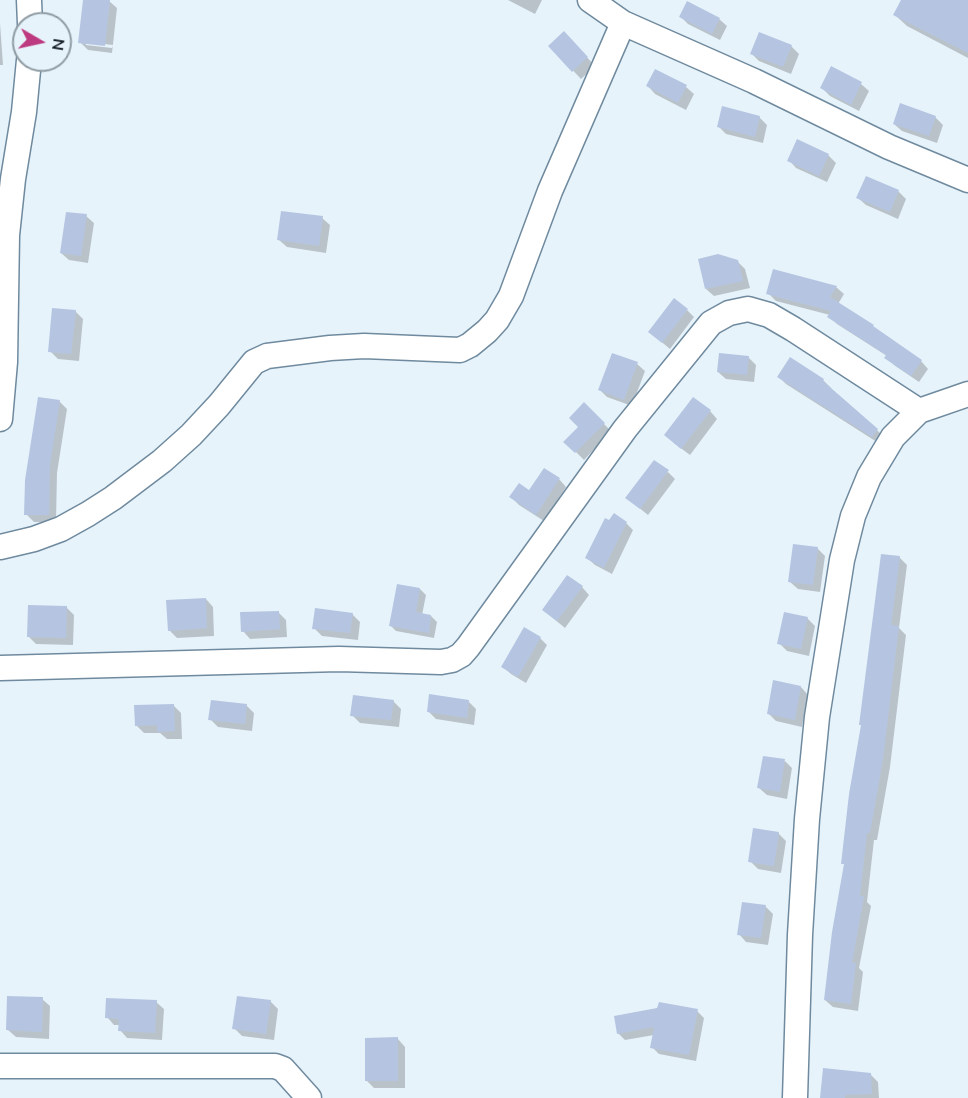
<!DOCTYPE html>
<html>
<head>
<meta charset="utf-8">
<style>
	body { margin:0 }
	#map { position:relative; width:968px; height:1098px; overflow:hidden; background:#e7f3fb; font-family:"Nunito Sans",sans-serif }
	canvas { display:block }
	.north { position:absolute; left:12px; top:12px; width:60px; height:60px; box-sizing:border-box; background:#e7f3fb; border:2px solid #919da5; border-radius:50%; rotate:99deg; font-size:16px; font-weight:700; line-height:24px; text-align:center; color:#111b23 }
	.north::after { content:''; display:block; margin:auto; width:21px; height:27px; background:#bd3a81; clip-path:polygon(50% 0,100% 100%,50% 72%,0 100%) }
</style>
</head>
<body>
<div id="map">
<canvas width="968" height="1098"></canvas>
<div class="north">N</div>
</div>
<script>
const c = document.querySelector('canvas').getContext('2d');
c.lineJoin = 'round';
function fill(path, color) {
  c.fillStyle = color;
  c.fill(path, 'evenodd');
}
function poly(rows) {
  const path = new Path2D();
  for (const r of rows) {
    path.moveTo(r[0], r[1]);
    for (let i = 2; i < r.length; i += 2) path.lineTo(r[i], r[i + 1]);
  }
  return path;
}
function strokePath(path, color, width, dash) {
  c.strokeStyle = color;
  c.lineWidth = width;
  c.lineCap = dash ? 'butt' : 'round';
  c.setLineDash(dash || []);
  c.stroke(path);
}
fill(poly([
	[85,0,109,1,117,8,112,53,88,50,80,42],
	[86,42,113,45,112,48,86,45],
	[508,0,542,0,535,14],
	[903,0,968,0,968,58,907,26,895,15],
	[681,17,719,19,727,26,720,40,688,24],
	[0,23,3,65,0,65],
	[572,41,595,66,581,79,550,46],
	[791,46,799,54,791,74,759,61,752,54],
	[832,68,861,84,869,91,859,111,830,96,822,88],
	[656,71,686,87,694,94,686,110,655,94,648,86],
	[759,117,767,125,763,143,726,134,718,126],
	[935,117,943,125,937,143,902,131,894,124],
	[828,155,836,163,827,182,796,168,789,160],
	[867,178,898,191,906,199,898,219,866,205,858,198],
	[86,216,94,223,88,263,69,260,61,253],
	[322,218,330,225,326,253,287,247,279,240],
	[737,261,745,269,750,288,714,296,706,289],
	[836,287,844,294,838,304,921,361,928,369,919,382,894,365,886,357,887,356,837,324,829,316,830,315,776,301,768,293],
	[687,310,694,317,670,349,658,339],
	[75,311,83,319,79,361,58,359,50,351],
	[748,357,756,365,754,382,726,379,718,372],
	[790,359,823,380,831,388,830,389,877,430,885,438,880,444,786,384,779,377],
	[637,364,645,371,632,406,607,397,600,390],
	[40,399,60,402,67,409,57,473,56,522,34,522,26,514],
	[584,404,611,431,584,460,566,442,580,427],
	[710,411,717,419,690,455,674,443],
	[668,472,675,479,648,515,627,498],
	[559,479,566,487,544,521,519,505,511,497,530,492],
	[626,523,633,530,612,574,595,565,587,558],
	[817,548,825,556,820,592,798,589,790,582],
	[899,557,907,565,899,628,906,635,890,767,877,840,874,840,867,902,871,906,859,968,863,972,858,1011,833,1007,825,1000,845,866,843,863],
	[582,587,589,595,565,628,543,610],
	[420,589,426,595,422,615,431,616,437,622,434,638,396,631,390,625],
	[206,599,213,607,214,636,177,638,169,630],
	[66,607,74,615,73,645,36,644,28,636],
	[279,613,286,620,287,637,250,639,243,631],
	[352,614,360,622,358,640,322,636,314,628],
	[807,618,815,626,809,656,787,651,779,643],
	[540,638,547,645,526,683,511,674,503,667],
	[801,687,808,695,802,727,776,721,769,714],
	[393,701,401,709,399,727,360,723,352,715],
	[468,701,476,709,474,725,436,719,429,712],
	[173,705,181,713,182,739,167,739,160,733,144,733,136,725],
	[247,706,254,713,252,731,218,727,210,719],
	[785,761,792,768,787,799,767,795,759,788],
	[778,833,786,841,781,873,758,869,750,861],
	[765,906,773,914,768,945,746,942,739,934],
	[42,999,50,1006,49,1039,16,1037,8,1030],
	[270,1001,278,1009,274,1040,242,1036,234,1028],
	[156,1002,164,1009,162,1040,127,1038,120,1030,120,1025,114,1025,107,1017],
	[697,1011,704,1018,696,1061,659,1054,652,1047,654,1035,625,1040,618,1033],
	[398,1039,405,1047,405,1088,374,1088,366,1080],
	[871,1075,878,1082,879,1098,821,1098]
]), '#0003');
fill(poly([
	[83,0,110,0,105,46,78,43],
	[901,0,968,0,968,53,893,15],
	[687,1,720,18,712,34,679,17],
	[564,31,588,57,572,72,548,46],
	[759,32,792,45,783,67,750,54],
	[831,66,862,82,851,105,820,88],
	[655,69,687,85,678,103,646,86],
	[900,103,936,116,929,136,893,124],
	[722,106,760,116,755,137,717,127],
	[797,139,829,154,819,176,787,161],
	[866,176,899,190,890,212,856,198],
	[281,211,323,216,319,246,277,240],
	[66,212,87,214,81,256,60,253],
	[718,254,738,260,743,281,705,289,698,259],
	[773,269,837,286,830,297,874,325,873,326,922,360,911,376,884,358,886,355,827,317,831,311,766,294],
	[674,298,688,309,662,343,648,332],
	[52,308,76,310,71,354,48,352],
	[612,353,638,362,624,400,598,390],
	[719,353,749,356,747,375,717,372],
	[790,357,824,379,823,381,878,429,872,437,777,377],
	[38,397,60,400,50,465,49,515,24,515,25,480],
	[693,397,711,410,681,449,664,435],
	[584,402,605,423,575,453,563,442,578,427,569,418],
	[654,460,669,470,640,509,625,498],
	[544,468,560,478,536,515,509,497,519,483,529,490],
	[614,513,627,522,604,568,585,558,605,518,609,520],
	[793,544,818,547,813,585,788,582],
	[881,554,900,556,891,625,899,626,883,759,870,833,867,833,860,896,864,896,852,963,856,963,851,1004,824,1000,832,932,844,864,841,864,849,794,861,725,859,725],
	[567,575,583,586,557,621,542,610],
	[397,584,420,588,416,612,431,615,429,633,389,626],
	[206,598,207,628,168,631,166,600],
	[28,605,67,606,66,638,27,637],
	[315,608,353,613,350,633,312,629],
	[279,611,280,629,241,632,240,612],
	[784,612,808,617,801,649,777,644],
	[524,627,541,637,518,677,501,667],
	[773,680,801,686,795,720,767,714],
	[429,694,469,700,467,718,427,712],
	[353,695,394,700,391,720,350,716],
	[211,700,247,704,245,724,208,720],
	[174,704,175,731,157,732,157,725,135,726,134,705],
	[763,756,785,759,780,792,757,788],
	[753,828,779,832,774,866,748,862],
	[742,902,766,905,761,938,737,935],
	[7,996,43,997,42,1032,6,1030],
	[237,996,271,1000,266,1034,232,1029],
	[106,998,157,1000,155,1033,118,1031,119,1019,105,1018],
	[659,1002,698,1009,689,1055,650,1048,654,1027,617,1034,614,1016,657,1008],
	[398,1037,398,1081,365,1081,365,1038],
	[823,1068,871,1073,872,1094,845,1095,845,1098,820,1098]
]), '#b5c5e1');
const street = poly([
	[29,0,30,24],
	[590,0,623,23,754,81,889,147,968,180],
	[0,419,5,362,7,235,13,179,24,112,29,60],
	[0,547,34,539,61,529,88,514,113,498,162,461,191,435,219,405,254,362,267,356,330,348,364,346,460,350,470,345,487,331,497,320,511,296,550,191,623,23],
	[0,668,339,659,441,662,452,660,461,655,468,647,625,429,711,323,729,313,748,309,769,315,793,329,919,411],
	[0,1066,275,1066,283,1069,309,1098],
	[795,1098,800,935,807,819,817,717,842,560,853,516,869,477,893,437,919,411,968,394]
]);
strokePath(street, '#6f8a9e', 27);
strokePath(street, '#fff', 24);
</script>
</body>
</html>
